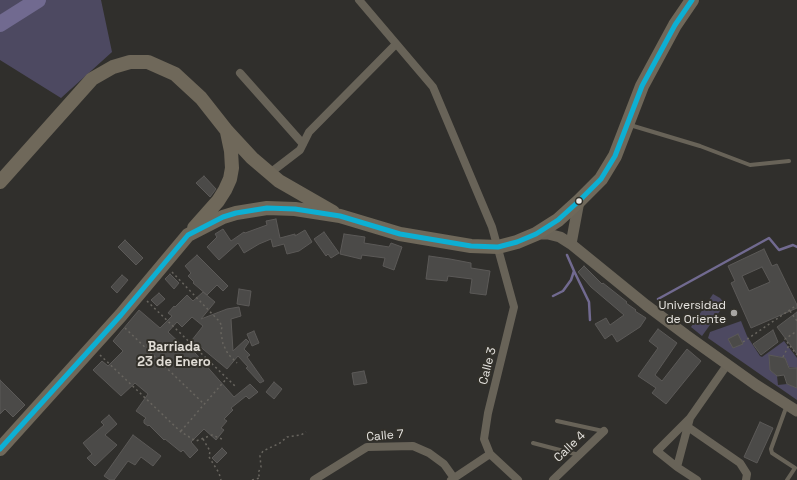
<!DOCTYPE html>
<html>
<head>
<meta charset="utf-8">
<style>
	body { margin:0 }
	canvas { display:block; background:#302f2c }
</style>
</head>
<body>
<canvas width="797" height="480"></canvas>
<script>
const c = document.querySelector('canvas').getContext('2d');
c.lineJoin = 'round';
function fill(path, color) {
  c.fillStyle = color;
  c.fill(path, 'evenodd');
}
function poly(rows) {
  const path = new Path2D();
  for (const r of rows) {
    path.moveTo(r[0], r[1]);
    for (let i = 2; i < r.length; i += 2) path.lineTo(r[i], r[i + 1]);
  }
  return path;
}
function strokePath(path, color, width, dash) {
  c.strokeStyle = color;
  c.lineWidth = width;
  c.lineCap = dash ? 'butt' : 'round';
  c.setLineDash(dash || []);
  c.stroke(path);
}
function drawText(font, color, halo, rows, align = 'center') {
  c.font = font + ' "Space Grotesk",sans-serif';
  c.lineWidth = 4;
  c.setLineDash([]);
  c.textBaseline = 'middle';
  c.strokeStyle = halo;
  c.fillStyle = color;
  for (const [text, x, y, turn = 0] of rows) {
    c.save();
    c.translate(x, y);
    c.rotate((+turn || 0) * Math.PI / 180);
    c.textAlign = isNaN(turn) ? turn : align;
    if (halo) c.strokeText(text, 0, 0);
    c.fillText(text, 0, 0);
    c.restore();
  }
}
fill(poly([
	[0,0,101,0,112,52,61,98,0,60],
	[713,294,720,298,725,304,702,336,691,327],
	[741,321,747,336,760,356,762,357,784,341,797,358,797,368,789,367,785,358,776,356,770,362,770,370,777,376,778,385,787,384,795,387,797,387,797,400,708,338,710,332]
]), '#4d4961');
strokePath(poly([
	[574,271,589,302,590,320],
	[553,296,563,291,571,280,574,271,567,255],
	[658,299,769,238,779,250,793,245,797,247]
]), '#716a90', 2.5);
strokePath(poly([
	[0,24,38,0]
]), '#716a90', 16);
const building = poly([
	[204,176,216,189,210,197,196,183,204,176],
	[276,219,280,238,295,234,295,236,305,230,312,242,299,251,287,254,284,244,273,247,271,239,259,244,244,253,238,243,219,260,207,247,217,237,215,234,223,229,231,241,244,232,245,233,267,225,266,221,276,219],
	[324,232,339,253,331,258,328,254,326,256,314,239,324,232],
	[344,234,365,237,364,243,389,247,391,243,402,247,394,270,383,266,385,258,362,255,361,259,340,254,344,234],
	[125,240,143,258,136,265,118,247,125,240],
	[764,249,772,266,777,264,797,305,797,308,751,328,731,283,735,281,728,266,764,249],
	[762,267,770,282,749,291,742,276,762,267],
	[197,255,228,286,223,291,217,285,207,295,193,283,194,282,188,276,191,273,185,266,197,255],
	[429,256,450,259,471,263,471,268,490,271,486,295,470,293,472,279,448,276,447,281,426,279,429,256],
	[584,266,602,284,603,283,627,302,626,303,636,310,635,311,646,318,640,327,617,342,612,334,605,339,595,324,606,318,610,325,624,315,591,287,578,272,584,266],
	[170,274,179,283,174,289,165,279,170,274],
	[122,275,128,280,117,293,111,287,122,275],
	[239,289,251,291,249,306,237,304,239,289],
	[203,292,215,302,201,319,227,309,239,307,241,316,231,319,233,351,246,339,249,342,244,349,250,355,247,357,264,381,260,383,246,368,248,367,238,356,227,369,192,340,203,326,192,317,182,327,177,322,168,332,185,348,188,345,234,397,250,384,258,392,249,399,246,396,231,408,233,410,224,419,227,421,221,428,224,430,216,440,204,429,191,442,198,450,190,458,183,450,181,452,165,439,164,440,149,425,148,426,144,423,144,420,146,418,136,411,148,394,135,383,121,396,93,370,102,361,108,366,123,351,113,341,139,310,160,328,172,316,168,313,174,306,175,307,187,295,193,301,203,292],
	[159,293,165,299,157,306,151,300,159,293],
	[797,312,797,354,777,327,797,312],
	[658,329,677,343,655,375,662,381,687,349,701,361,666,404,652,393,656,388,638,376,658,348,649,341,658,329],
	[773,330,778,342,761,355,753,344,773,330],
	[254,331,259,343,252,346,247,334,254,331],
	[738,334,743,344,733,348,728,339,738,334],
	[769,355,785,358,789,368,797,368,797,388,787,384,784,375,777,376,770,370,769,355],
	[364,371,367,383,354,385,352,373,364,371],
	[0,380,25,405,13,417,5,409,0,414,0,380],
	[274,382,282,389,274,399,266,392,274,382],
	[109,415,117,424,105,435,117,445,95,466,87,458,92,454,83,443,104,425,101,422,109,415],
	[760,422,773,428,757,463,744,457,760,422],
	[133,435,161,456,153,466,141,457,135,465,128,461,114,480,110,480,104,476,133,435],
	[222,448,227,453,217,463,212,458,222,448]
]);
fill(building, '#4b4a48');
strokePath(building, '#5b5957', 1);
strokePath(poly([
	[172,272,219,321,222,326,221,333,223,344,228,354,237,363],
	[147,301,236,387],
	[790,311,797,321],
	[125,328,204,404],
	[743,342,797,305],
	[790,346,797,355],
	[100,355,181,432,196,441,212,435,222,439],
	[783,357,789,345,785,339,797,331],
	[181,431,227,378],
	[203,439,210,451,209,457,219,473,221,480],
	[252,480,260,478,258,473,261,467,260,456,263,451,280,443,287,437,301,435,306,432]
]), '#68655f', 1.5, [2, 3]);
strokePath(poly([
	[630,125,700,146,750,165,789,161],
	[557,421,603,431],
	[533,443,579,455],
	[787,480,795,468,772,453,771,449,787,405]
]), '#686358', 4);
strokePath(poly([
	[359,0,433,87,492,227,514,307,488,413,484,439,490,454,518,480],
	[240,73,303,144],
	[270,173,300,150,309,132,396,44],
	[688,427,740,463,747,474,746,480],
	[677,467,657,451,690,418],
	[314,480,367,447,413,446,429,453,444,464,454,478],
	[451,480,490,454],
	[553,480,604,431],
	[697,480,677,467,690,418,727,365]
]), '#686358', 8);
strokePath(poly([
	[536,234,548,234,560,237,571,244,646,305,686,335,756,385,797,411],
	[571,244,579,201]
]), '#6b6559', 11);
strokePath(poly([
	[0,182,92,79,113,67,130,62,148,62,175,74,201,98,227,131,252,158,279,181,333,212],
	[194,228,218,201,225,190,230,179,232,168,231,151,227,132],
	[0,449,121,315,188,235,223,217,236,213,267,208,295,209,340,216,400,234,471,246,498,247,517,242,536,234,558,220,579,201,601,179,615,156,642,86,675,25,692,0]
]), '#6f685a', 14);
strokePath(poly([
	[0,449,121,315,188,235,223,217,236,213,267,208,295,209,340,216,400,234,471,246,498,247,517,242,536,234,558,220,579,201,601,179,615,156,642,86,675,25,692,0]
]), '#0dafd3', 5);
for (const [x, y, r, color] of [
	[579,201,3.5,"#e7e5e1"],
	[734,313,4,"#a7a5a2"]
]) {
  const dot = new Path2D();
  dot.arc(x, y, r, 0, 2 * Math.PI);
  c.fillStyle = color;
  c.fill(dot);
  strokePath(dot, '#32302a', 1.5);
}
drawText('12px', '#e7e5e1', '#32302a', [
	["Universidad",726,306],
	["de Oriente",726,320]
], 'right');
drawText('12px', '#e7e5e1', '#32302a', [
	["Calle 3",488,366,-76],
	["Calle 7",385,436,-5],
	["Calle 4",570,447,-44]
]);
drawText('bold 13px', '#e0dcd5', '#32302a', [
	["Barriada",174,347],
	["23 de Enero",174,362]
]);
</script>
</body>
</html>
